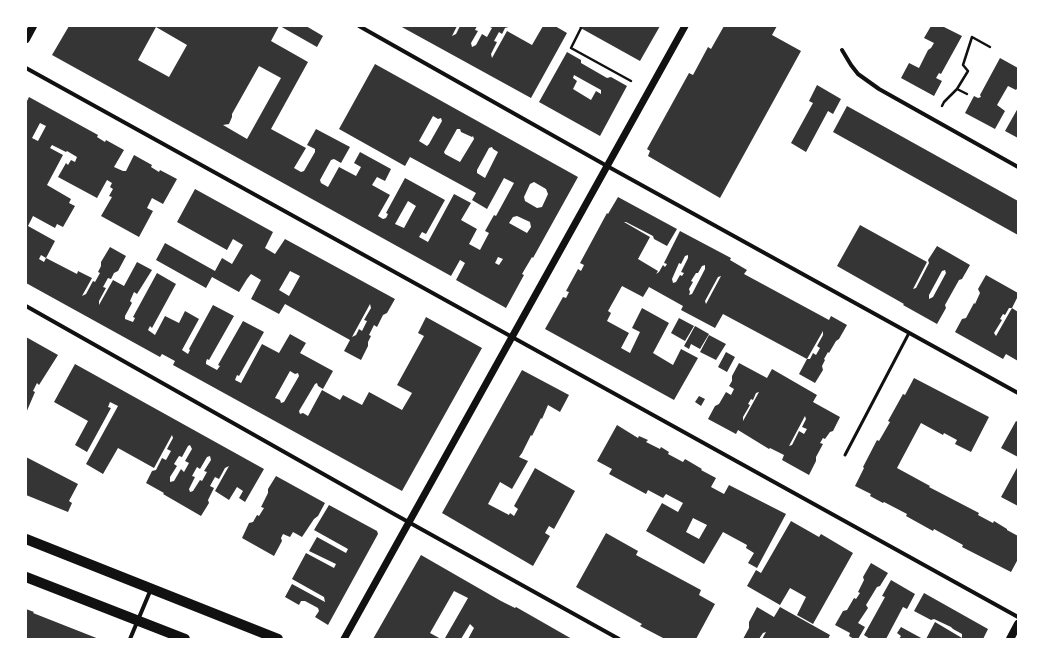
<!DOCTYPE html>
<html>
<head>
<meta charset="utf-8">
<style>
	body { margin:0 }
	#map { position:relative; width:1044px; height:665px; overflow:hidden; background:#fff; font-family:Karla,sans-serif }
	canvas { display:block }
	.frame { position:absolute; inset:0; border:27px solid #fff; pointer-events:none }
</style>
</head>
<body>
<div id="map">
<canvas width="1044" height="665"></canvas>
<div class="frame"></div>
</div>
<script>
const c = document.querySelector('canvas').getContext('2d');
c.lineJoin = 'round';
function fill(path, color) {
  c.fillStyle = color;
  c.fill(path, 'evenodd');
}
function poly(rows) {
  const path = new Path2D();
  for (const r of rows) {
    path.moveTo(r[0], r[1]);
    for (let i = 2; i < r.length; i += 2) path.lineTo(r[i], r[i + 1]);
  }
  return path;
}
function strokePath(path, color, width, dash) {
  c.strokeStyle = color;
  c.lineWidth = width;
  c.lineCap = dash ? 'butt' : 'round';
  c.setLineDash(dash || []);
  c.stroke(path);
}
fill(poly([
	[69,26,279,26,271,41,308,62,271,129,306,148,294,168,301,172,304,171,315,152,315,149,307,145,316,129,350,147,341,163,334,159,331,160,320,180,321,183,328,187,339,167,356,176,361,167,354,163,360,152,391,169,385,181,377,177,372,185,390,195,378,216,383,219,386,218,388,214,386,213,405,178,445,200,426,234,422,232,419,237,428,242,454,194,471,203,461,220,477,229,469,244,480,250,489,233,485,231,494,215,496,216,514,183,504,178,487,209,472,200,476,193,410,157,405,166,339,129,375,64,578,177,533,258,532,257,522,274,524,275,506,308,456,280,465,263,460,260,451,276,52,55],
	[156,27,187,45,169,77,138,60],
	[259,66,281,78,247,139,223,125,229,124,232,117,232,114],
	[433,116,438,119,441,118,442,121,429,144,427,146,419,141],
	[457,129,460,129,461,132,472,137,473,136,474,139,460,162,445,154,444,152],
	[492,147,493,149,498,152,485,178,477,173,477,170,489,148],
	[534,182,546,189,548,194,542,207,537,208,525,201,524,197,530,184],
	[408,201,416,206,404,228,395,224],
	[517,216,530,222,531,227,527,233,509,223,513,217],
	[498,257,503,259,499,265,495,263],
	[280,26,306,26,323,36,317,47],
	[400,26,457,26,452,36,456,34,460,26,477,26,475,30,478,31,471,43,472,47,476,45,482,34,487,37,492,28,488,26,512,26,505,28,502,34,499,32,494,41,497,42,491,54,492,58,507,31,532,45,543,26,555,26,567,33,531,98],
	[577,26,660,26,640,61],
	[724,26,777,26,772,35,801,51,720,198,648,156,650,151,647,149,689,73,693,75,708,47,711,49],
	[931,26,942,26,962,36,941,74,939,73,936,78,942,81,934,96,901,78,909,63,919,68,928,50,931,48,934,43,924,38],
	[567,52,581,60,581,63,607,78,611,77,627,86,600,136,539,102],
	[574,75,601,90,601,94,596,91,591,100,573,89,577,81,573,78],
	[1000,58,1018,68,1018,87,1016,90,1008,86,997,105,1005,111,995,129,965,113,974,96,978,98,981,97,980,95],
	[817,85,841,99,833,114,828,111,806,152,791,143,813,103,809,101],
	[29,97,98,135,97,137,105,142,106,140,124,150,114,167,123,171,126,171,134,155,152,165,151,167,159,172,160,170,177,179,163,204,152,198,147,208,153,211,139,237,101,216,112,197,109,196,113,189,110,187,112,183,107,180,97,198,58,177,66,163,68,165,71,160,75,162,77,157,67,151,66,152,52,145,50,148,63,155,47,185,71,199,69,203,75,206,63,227,57,224,55,228,33,216,28,226,55,241,46,258,41,255,39,259,44,262,46,258,77,274,78,271,92,278,82,296,86,294,93,281,95,282,100,273,98,272,101,266,101,262,110,247,126,256,118,271,114,273,111,279,108,278,103,287,106,288,99,301,99,305,113,280,124,286,137,262,152,270,137,294,134,292,130,301,132,303,125,316,125,319,133,322,135,318,133,317,157,273,176,284,152,328,150,326,148,330,155,335,165,316,179,323,185,311,199,319,182,350,188,354,190,350,189,349,213,305,234,316,209,360,207,359,206,362,206,364,217,370,220,366,218,365,243,321,264,332,239,376,237,375,235,380,241,383,262,344,279,353,290,334,306,343,300,353,333,371,323,389,318,386,317,383,315,384,299,411,300,414,303,413,308,416,322,390,340,400,343,395,362,405,369,392,402,410,412,393,397,385,424,336,418,333,426,317,482,348,402,491,173,365,175,361,162,354,160,357,26,283,26,103],
	[40,123,46,126,38,141,32,138],
	[290,371,295,374,298,373,299,376,284,402,281,403,280,400,275,398],
	[847,106,1018,201,1018,235,833,132],
	[1018,108,1018,138,1005,131],
	[195,189,273,232,265,248,275,254,285,239,395,299,387,313,383,315,377,327,374,325,369,335,371,336,368,342,368,346,361,360,344,351,350,340,285,304,279,314,251,299,261,280,251,274,247,279,239,292,212,277,206,288,156,260,165,243,215,271,222,258,232,264,243,245,233,239,227,250,177,222],
	[290,271,300,276,289,296,279,290],
	[370,304,371,308,364,320,367,321,362,331,359,329,356,335,352,337],
	[618,197,677,229,667,246,654,239,653,236,626,222,624,222,650,237,638,259,658,271,656,274,659,272,663,265,665,267,667,264,664,263,680,231,731,258,730,260,747,270,744,274,829,320,831,316,847,325,839,339,836,341,829,353,828,352,824,359,825,360,822,366,823,370,815,383,799,374,807,359,810,359,813,353,816,355,820,348,817,346,823,335,823,331,807,359,723,314,715,328,681,310,683,306,649,287,643,297,622,286,608,311,611,313,607,321,629,333,621,348,630,353,640,332,632,328,642,308,669,323,653,353,673,365,681,349,698,358,674,400,545,329,563,297,566,298,569,292,566,291,578,269,581,271,584,265,580,263,607,213,608,214],
	[688,255,688,258,681,272,684,273,682,276,680,275,676,282,673,283,672,279,679,263,681,264,685,256],
	[705,265,705,269,692,294,689,295,690,292,689,289,693,282,691,281,696,273,698,273,702,266],
	[721,276,706,304,705,301,718,277],
	[860,225,927,262,913,289,916,288,929,263,928,260,937,246,970,265,962,279,959,280,945,305,946,308,937,324,903,305,904,304,837,266],
	[945,270,946,273,933,297,929,299,929,295,942,271],
	[986,275,1018,293,1018,296,1012,308,1009,308,1005,315,1003,314,1000,319,1002,320,994,333,996,336,1012,308,1018,312,1018,361,1006,354,1003,359,955,332,962,319,966,318,974,303,975,304,980,293,978,289],
	[679,318,694,326,685,341,671,333],
	[695,326,709,334,700,349,691,344,689,349,684,346],
	[709,335,726,344,716,360,700,352],
	[26,337,58,355,39,385,37,383,33,391,35,392,26,413],
	[726,352,735,357,727,372,718,367],
	[739,363,767,378,772,369,817,395,813,402,840,417,833,431,830,432,825,439,823,438,820,443,823,444,816,457,816,461,809,475,782,460,784,455,770,448,769,449,738,430,736,434,708,419,715,406,719,404,726,392,731,395,734,389,729,386,732,381,732,376],
	[759,392,743,421,743,417,750,405,748,404,751,399,753,400,756,393],
	[805,416,806,419,802,427,807,429,804,434,799,431,792,445,789,446],
	[75,364,264,469,245,502,239,498,243,491,237,487,229,500,215,491,229,466,225,468,219,479,215,477,210,486,214,488,208,500,209,503,201,516,163,494,164,493,146,483,152,471,156,470,162,458,166,460,171,451,167,449,173,438,172,435,154,468,118,448,103,474,86,464,118,406,110,402,108,407,111,408,87,452,75,445,88,421,54,402],
	[190,445,192,449,185,461,189,463,184,472,181,469,174,481,170,482,170,477,177,466,174,464,179,456,182,457,188,446],
	[210,456,211,460,204,471,207,472,202,481,200,480,193,491,190,492,189,489,195,477,192,476,197,467,200,469,207,457],
	[522,370,569,395,560,412,548,405,542,419,541,418,532,436,531,435,522,453,519,457,528,461,512,489,500,482,488,504,509,515,510,513,514,516,518,509,514,506,535,468,575,491,554,529,549,526,545,533,550,536,533,566,442,513],
	[914,378,989,417,971,452,955,444,957,440,944,433,943,435,921,423,897,468,930,486,929,487,979,513,978,515,993,523,994,521,1007,529,1007,530,1018,536,1018,559,1011,572,962,547,963,545,934,529,933,531,906,516,907,514,884,502,883,503,870,496,871,494,855,486,864,468,863,467,877,440,879,441,890,422,888,421,903,394,905,395],
	[699,396,705,399,701,406,695,402],
	[1016,421,1018,422,1018,457,1001,448],
	[617,425,638,438,639,436,648,440,646,442,660,449,661,447,669,452,668,454,683,462,685,459,702,469,701,470,716,478,711,487,724,494,729,485,786,514,757,568,748,563,754,553,746,548,747,545,723,532,704,564,646,531,662,503,678,512,683,503,666,494,663,498,648,490,646,494,609,474,612,469,597,461],
	[693,518,707,525,699,539,686,532],
	[26,457,78,484,69,501,72,503,68,512,26,495],
	[1018,466,1018,506,1001,497],
	[276,476,325,503,318,516,314,519,302,537,293,532,290,537,283,534,281,538,282,541,274,556,242,538,249,523,253,522,257,515,259,516,264,508,261,507,268,493,268,489],
	[329,505,377,531,378,534,328,625,315,617,319,611,318,608,305,601,301,601,299,605,285,597,292,584,325,602,324,597,292,579,306,553,334,568,336,564,309,551,317,537,346,553,348,549,314,530],
	[791,521,819,537,821,534,853,553,813,624,797,615,806,597,790,588,780,605,747,586,756,570,761,573],
	[606,533,638,551,636,555,701,590,699,595,715,604,696,639,665,639,640,626,642,624,576,587],
	[421,555,501,601,515,608,516,607,572,639,468,639,474,628,470,624,461,639,446,639,445,638,468,598,454,591,430,633,441,639,373,639],
	[871,563,888,573,880,586,877,587,866,605,868,608,858,623,865,627,858,639,854,639,849,636,850,633,835,625,843,611,847,610,854,598,856,599,860,593,858,592,864,580,863,577],
	[891,580,915,594,907,609,903,607,886,639,870,639,864,635,885,597,882,596],
	[924,593,988,629,983,639,926,639,935,622,962,638,962,634,953,629,951,627,934,619,931,620,914,611],
	[757,607,774,617,780,607,830,635,828,639,762,639,766,632,763,633,759,639,743,639,749,628,749,622],
	[26,609,34,612,33,613,99,639,26,639],
	[901,627,923,639,899,639,901,636,897,633]
]), '#353535');
strokePath(poly([
	[581,28,571,48,631,81],
	[957,89,967,94],
	[942,106,944,102,957,89,968,71,963,65,972,37,990,47]
]), '#111', 2.5);
strokePath(poly([
	[845,455,909,333]
]), '#111', 3);
strokePath(poly([
	[359,26,607,166,1018,393],
	[842,50,851,65,858,74,879,89,1018,167],
	[26,68,1018,617],
	[26,306,394,514,619,639],
	[130,639,151,589]
]), '#111', 4);
strokePath(poly([
	[344,639,685,26]
]), '#111', 7);
strokePath(poly([
	[26,39,33,26],
	[1010,639,1018,624]
]), '#111', 8);
strokePath(poly([
	[26,539,278,639],
	[26,577,185,639]
]), '#111', 10);
</script>
</body>
</html>
